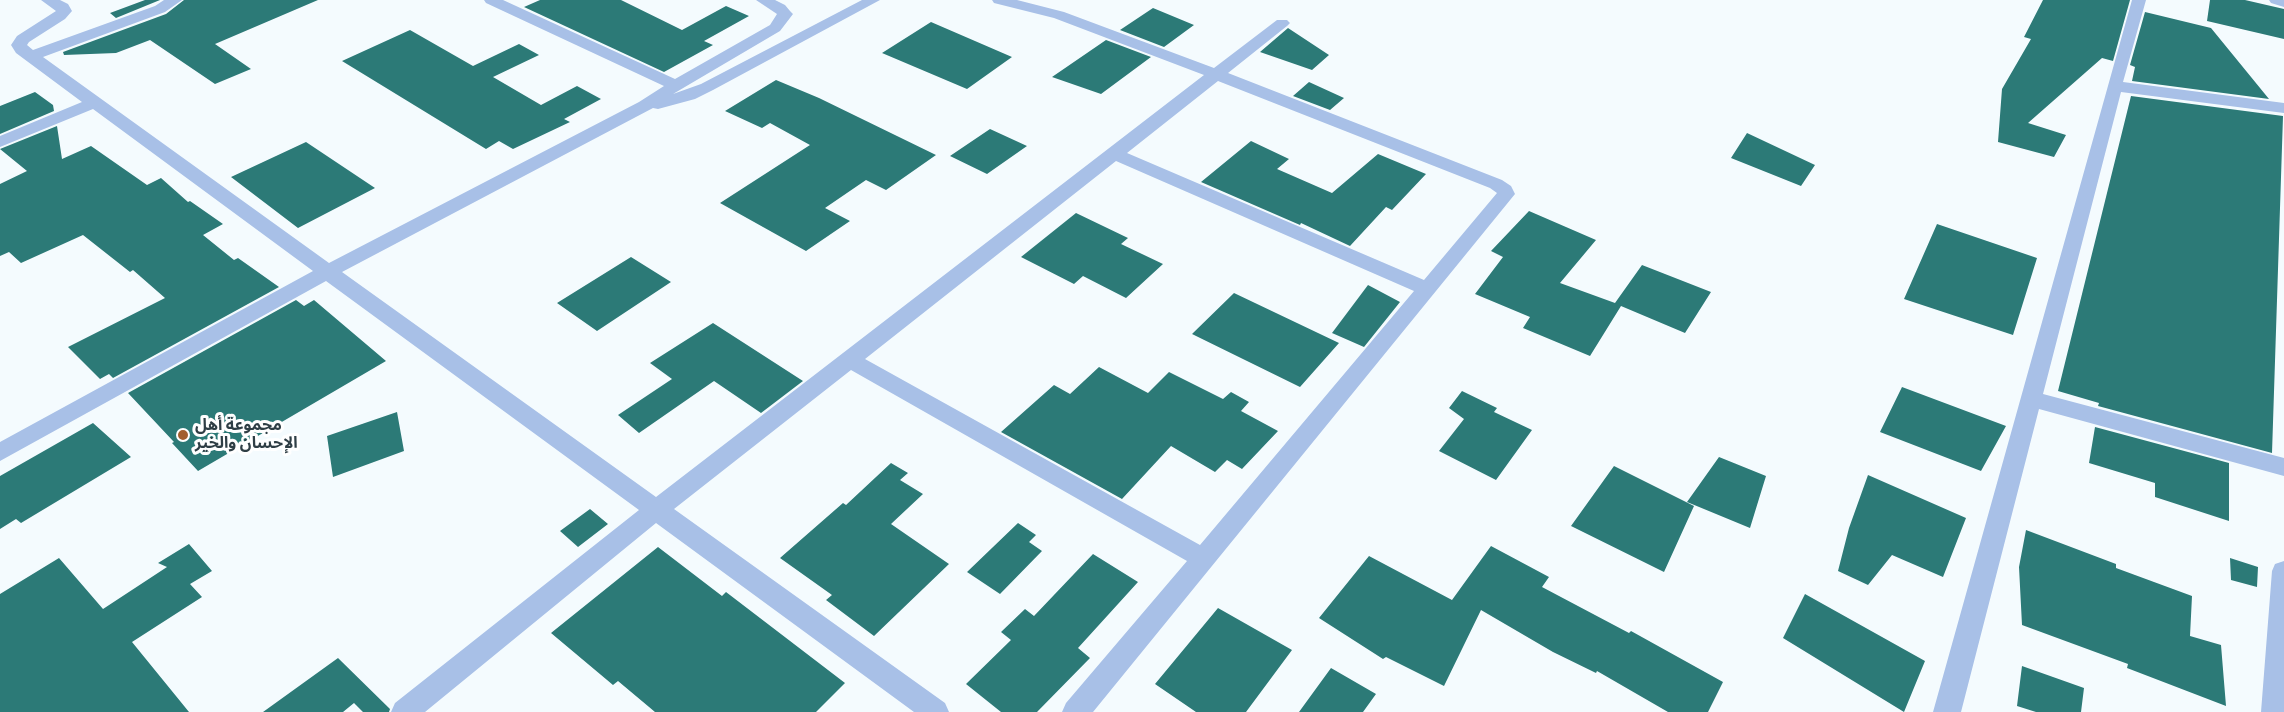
<!DOCTYPE html>
<html>
<head>
<meta charset="utf-8">
<style>
	body { margin:0 }
	canvas { display:block; background:#f4fbfe }
</style>
</head>
<body>
<canvas width="2284" height="712"></canvas>
<script>
const c = document.querySelector('canvas').getContext('2d');
c.lineJoin = 'round';
function fill(path, color) {
  c.fillStyle = color;
  c.fill(path, 'evenodd');
}
function poly(rows) {
  const path = new Path2D();
  for (const r of rows) {
    path.moveTo(r[0], r[1]);
    for (let i = 2; i < r.length; i += 2) path.lineTo(r[i], r[i + 1]);
  }
  return path;
}
function strokePath(path, color, width, dash) {
  c.strokeStyle = color;
  c.lineWidth = width;
  c.lineCap = dash ? 'butt' : 'round';
  c.setLineDash(dash || []);
  c.stroke(path);
}
function drawText(font, color, halo, rows, align = 'center') {
  c.font = font + ' "Titillium Web","Noto Sans Arabic",sans-serif';
  c.lineWidth = 6;
  c.setLineDash([]);
  c.textBaseline = 'middle';
  c.strokeStyle = halo;
  c.fillStyle = color;
  for (const [text, x, y, turn = 0] of rows) {
    c.save();
    c.translate(x, y);
    c.rotate((+turn || 0) * Math.PI / 180);
    c.textAlign = isNaN(turn) ? turn : align;
    if (halo) c.strokeText(text, 0, 0);
    c.fillText(text, 0, 0);
    c.restore();
  }
}
fill(poly([
	[145,0,160,0,116,18,110,13],
	[184,0,318,0,215,44,251,69,215,84,150,40,116,53,64,55,63,52,166,14],
	[540,0,621,0,682,30,726,6,749,16,704,41,713,45,664,72,524,7],
	[2043,0,2130,0,2113,61,2102,58,2028,123,2066,135,2054,157,1998,142,2002,89,2031,39,2024,37],
	[2210,0,2245,0,2284,9,2284,39,2207,21],
	[1153,8,1194,25,1164,47,1120,30],
	[2145,12,2211,28,2269,99,2132,81,2135,67,2130,65],
	[931,22,1012,57,967,89,882,53],
	[1288,28,1329,55,1312,70,1260,52],
	[410,30,473,66,519,44,539,55,493,77,541,105,577,86,601,99,564,119,570,122,513,149,499,141,486,149,342,61],
	[1106,40,1151,57,1101,94,1052,77],
	[776,80,819,98,936,155,886,190,866,180,825,208,850,221,806,251,720,203,810,145,770,123,762,128,725,111],
	[1309,82,1344,98,1330,110,1293,96],
	[35,92,53,105,54,111,0,134,0,106],
	[2131,96,2283,116,2272,453,2098,406,2099,403,2058,391],
	[57,126,62,159,91,146,147,185,161,178,188,202,190,201,223,224,203,235,234,260,238,258,279,287,113,378,109,374,100,379,68,347,165,298,133,270,130,272,83,235,21,263,9,252,0,256,0,184,27,171,0,149],
	[990,129,1027,146,987,174,950,156],
	[1747,133,1815,165,1801,186,1731,158],
	[1251,141,1289,159,1277,169,1332,193,1378,154,1426,174,1392,210,1386,207,1350,246,1301,223,1300,225,1201,182],
	[306,142,375,188,298,228,231,177],
	[1529,211,1596,240,1560,283,1615,303,1642,265,1711,292,1685,333,1621,306,1590,356,1523,328,1530,317,1475,294,1503,257,1491,251],
	[1076,213,1128,238,1121,244,1163,264,1126,298,1083,276,1074,284,1021,257],
	[1937,224,2037,258,2013,335,1904,299],
	[631,257,671,282,597,331,557,303],
	[1368,285,1400,302,1364,347,1332,333],
	[1234,293,1339,343,1300,387,1192,334],
	[296,300,304,306,314,300,386,361,198,471,172,443,174,442,128,393],
	[713,323,803,381,761,413,714,381,639,433,618,415,672,379,650,363],
	[1099,367,1148,393,1169,372,1223,399,1231,392,1249,402,1241,411,1278,431,1242,469,1227,460,1215,472,1171,446,1122,499,1001,432,1054,385,1070,394],
	[1902,387,2006,426,1981,471,1880,432],
	[1462,391,1497,408,1494,412,1532,430,1496,480,1439,451,1464,419,1449,408],
	[397,412,404,451,333,477,327,436],
	[93,423,131,457,21,523,16,519,0,529,0,476],
	[2095,427,2229,463,2229,521,2155,497,2155,483,2089,463],
	[1719,457,1766,476,1750,528,1687,502],
	[891,463,908,473,900,480,923,494,891,524,949,564,874,636,826,600,832,595,780,558,843,503,846,505],
	[1614,466,1694,506,1664,572,1571,526],
	[1868,475,1966,518,1943,577,1892,555,1868,585,1838,571,1849,528],
	[590,509,608,524,578,547,560,531],
	[1018,523,1036,535,1029,542,1042,551,1000,594,967,572],
	[2026,530,2116,564,2116,568,2192,596,2190,636,2221,645,2226,706,2127,668,2128,664,2022,625,2019,567],
	[189,544,212,571,190,584,202,597,132,642,189,712,0,712,0,594,59,558,103,609,167,567,158,563],
	[1491,546,1549,577,1542,587,1629,633,1631,631,1723,682,1708,712,1668,712,1597,671,1596,673,1553,652,1481,610,1444,686,1386,657,1383,659,1319,618,1369,556,1452,600],
	[658,547,722,596,726,592,845,683,816,712,655,712,618,681,613,685,551,633],
	[1093,554,1138,582,1078,648,1090,658,1037,712,1001,712,966,684,1011,640,1001,632,1025,609,1034,616],
	[2230,558,2258,567,2257,587,2231,580],
	[1805,594,1925,661,1904,712,1783,638],
	[1218,608,1292,650,1246,712,1196,712,1155,684],
	[338,658,390,709,389,712,363,712,354,703,343,712,263,712],
	[2022,666,2084,688,2081,712,2036,712,2017,706],
	[1331,668,1376,694,1363,712,1299,712]
]), '#2c7a77');
fill(poly([
	[41,0,60,0,68,4,72,11,65,19,29,42,27,45,33,50,155,6,164,0,182,0,165,12,43,57,329,263,639,102,664,86,486,3,484,0,503,0,675,79,770,25,777,14,756,0,775,0,785,5,790,11,793,14,780,31,673,94,701,84,862,0,880,0,713,90,695,99,658,109,653,108,342,272,656,497,1204,75,1054,18,994,3,992,0,1017,0,1064,12,1214,68,1277,20,1287,20,1290,23,1287,26,1228,73,1502,180,1511,186,1515,194,1093,712,1062,712,1066,703,1187,561,851,370,674,509,945,703,949,712,914,712,656,523,425,712,391,712,395,703,639,510,326,281,0,461,0,442,313,271,93,109,0,147,0,136,82,102,16,53,11,45,17,36,56,11,41,0],
	[1218,81,1490,188,1497,193,1424,280,1127,153,1218,81],
	[1116,161,1414,291,1200,545,865,359,1116,161],
	[2132,0,2146,0,2123,82,2284,103,2284,113,2121,92,2043,394,2284,458,2284,476,2039,409,1961,712,1933,712,2132,0],
	[2269,0,2284,0,2284,7,2271,3,2269,0],
	[2284,561,2284,712,2261,712,2272,571,2275,564,2284,561]
]), '#a8c0e7');
for (const [x, y, r, color] of [
	[183,435,6,"#a25f2e"]
]) {
  const dot = new Path2D();
  dot.arc(x, y, r, 0, 2 * Math.PI);
  c.fillStyle = color;
  c.fill(dot);
  strokePath(dot, '#fff', 2);
}
drawText('bold 16px', '#2f3e45', '#fff', [
	["مجموعة أهل",195,426],
	["الإحسان والخير",195,444]
], 'left');
</script>
</body>
</html>
